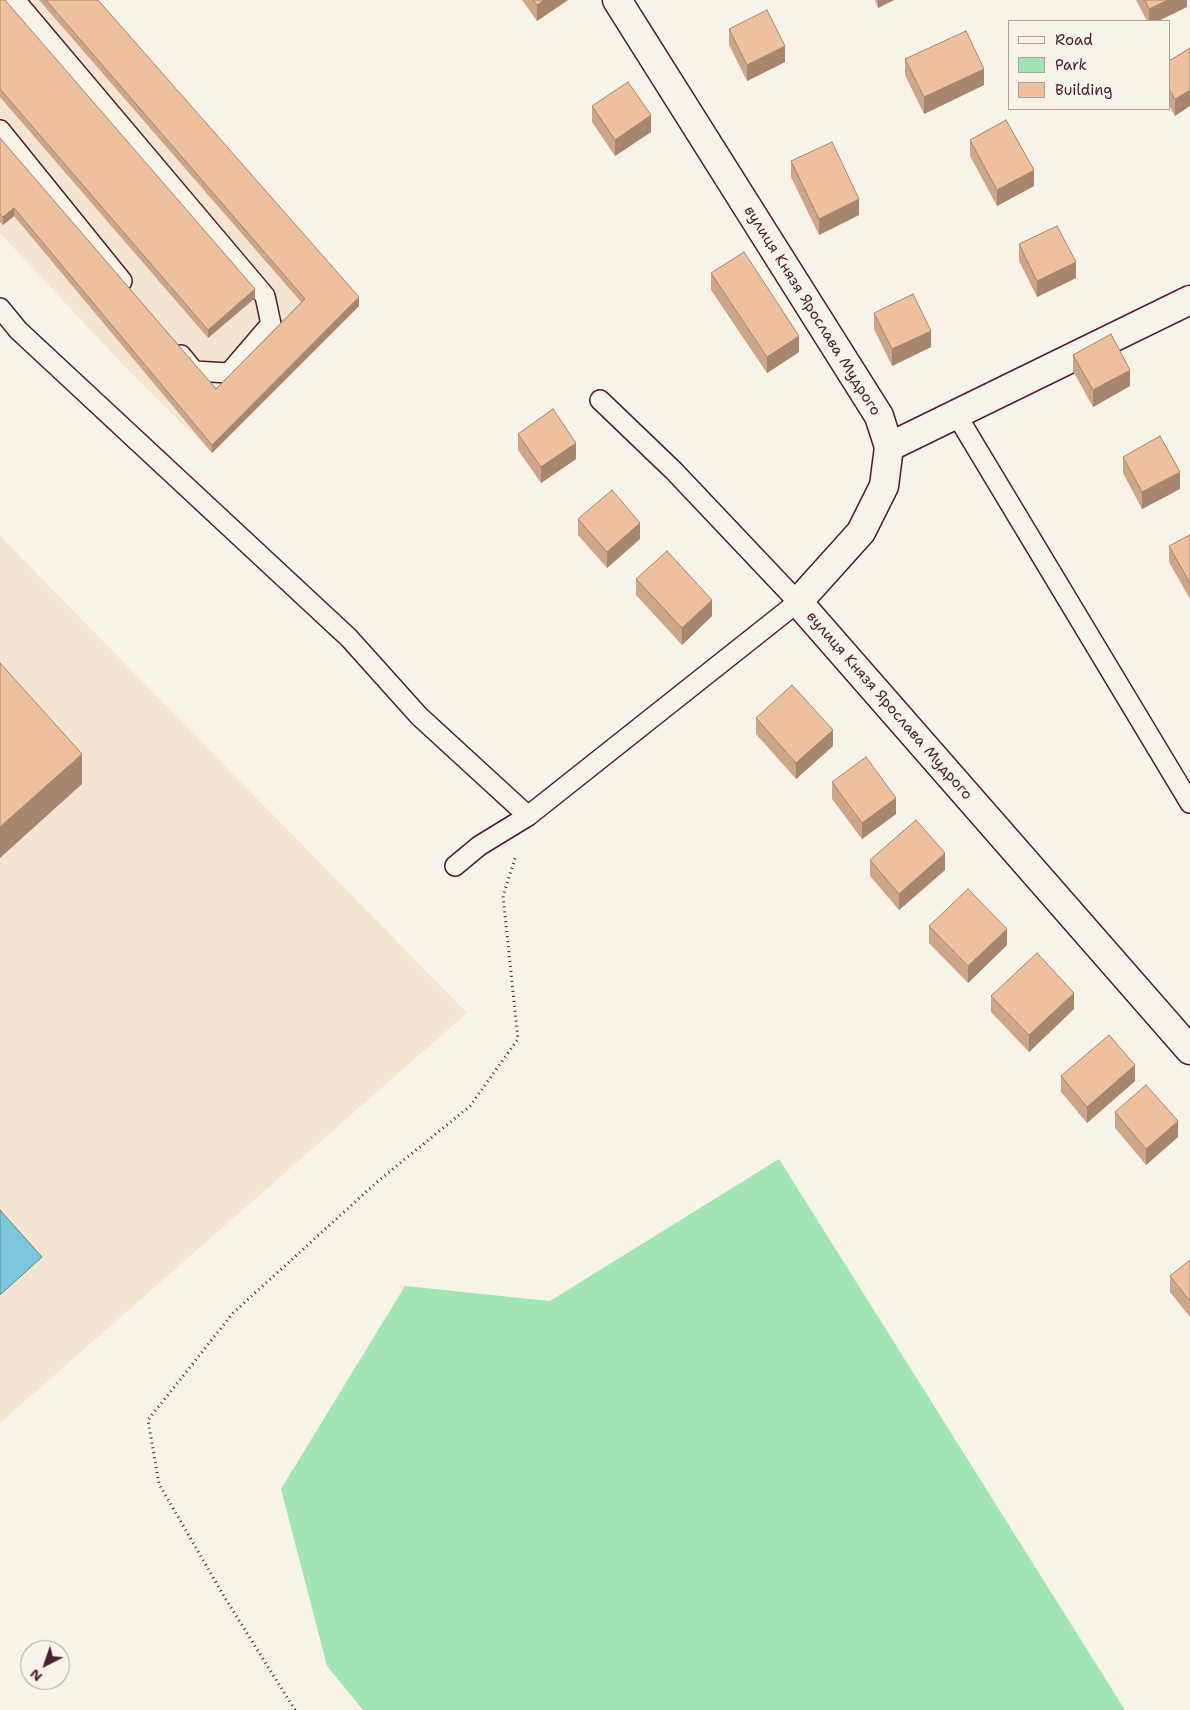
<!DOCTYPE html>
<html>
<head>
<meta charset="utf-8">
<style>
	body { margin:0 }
	#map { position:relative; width:1190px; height:1710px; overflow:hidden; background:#f7f3e8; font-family:"Shantell Sans",sans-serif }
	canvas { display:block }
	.legend { position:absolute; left:1008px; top:20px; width:162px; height:90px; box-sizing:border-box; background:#f7f3e8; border:1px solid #b29e9c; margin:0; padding:6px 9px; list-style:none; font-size:15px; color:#4a1f2b }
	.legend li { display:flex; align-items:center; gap:10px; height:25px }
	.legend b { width:25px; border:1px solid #b29e9c }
	.north { position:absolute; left:20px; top:1640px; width:50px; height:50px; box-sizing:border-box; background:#f7f3e8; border:1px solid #b29e9c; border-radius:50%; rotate:221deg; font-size:14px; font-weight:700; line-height:20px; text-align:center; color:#4a1f2b }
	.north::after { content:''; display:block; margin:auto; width:18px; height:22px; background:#4a1f2b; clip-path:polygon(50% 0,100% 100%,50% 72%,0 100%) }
</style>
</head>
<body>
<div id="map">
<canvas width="1190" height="1710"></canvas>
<ul class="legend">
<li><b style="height:6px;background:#f7f3e8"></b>Road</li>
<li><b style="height:14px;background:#a1e6b2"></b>Park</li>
<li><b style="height:14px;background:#eec09e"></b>Building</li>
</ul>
<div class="north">N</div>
</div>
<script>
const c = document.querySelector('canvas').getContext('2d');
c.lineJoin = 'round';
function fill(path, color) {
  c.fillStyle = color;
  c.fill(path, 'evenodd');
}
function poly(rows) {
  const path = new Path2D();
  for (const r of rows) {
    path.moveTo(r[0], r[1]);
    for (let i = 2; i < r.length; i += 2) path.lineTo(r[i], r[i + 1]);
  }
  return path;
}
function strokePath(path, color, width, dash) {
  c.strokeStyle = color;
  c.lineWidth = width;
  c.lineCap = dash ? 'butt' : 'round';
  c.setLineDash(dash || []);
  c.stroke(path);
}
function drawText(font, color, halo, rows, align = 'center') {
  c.font = font + ' "Shantell Sans",sans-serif';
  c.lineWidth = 4;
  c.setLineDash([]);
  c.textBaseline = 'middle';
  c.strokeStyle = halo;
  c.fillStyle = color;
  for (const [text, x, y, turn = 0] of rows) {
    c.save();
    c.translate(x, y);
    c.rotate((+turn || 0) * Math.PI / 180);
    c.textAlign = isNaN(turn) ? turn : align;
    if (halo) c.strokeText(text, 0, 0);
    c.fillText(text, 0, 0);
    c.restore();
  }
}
fill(poly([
	[0,0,90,0,359,306,212,453,125,367,0,233],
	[0,536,467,1013,0,1423]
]), '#f4e4d2');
fill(poly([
	[779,1159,1125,1710,363,1710,327,1666,281,1489,405,1286,550,1301]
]), '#a1e6b2');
const water = poly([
	[0,1210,42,1257,0,1295,0,1210]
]);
fill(water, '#7cc6dc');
strokePath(water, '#688395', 1);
const lane = poly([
	[15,0,265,296,271,324,229,373,194,371,181,355],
	[0,130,122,281],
	[0,308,18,330,349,638,419,716,528,816],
	[956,414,1190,803],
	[455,866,479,846,528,816,798,602,674,471,600,400]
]);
const street = poly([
	[617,0,879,416,889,447,884,486,861,532,798,602,1190,1050],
	[889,447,1190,300]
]);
strokePath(lane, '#4a1f2b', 22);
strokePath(street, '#4a1f2b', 31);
strokePath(poly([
	[295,1710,225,1598,159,1484,148,1420,233,1313,377,1182,470,1106,518,1039,503,896,516,855]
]), '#4a1f2b', 3, [1, 4]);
strokePath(lane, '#f7f3e8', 19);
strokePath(street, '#f7f3e8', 28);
fill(poly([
	[0,0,255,298,208,338,0,97],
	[39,0,98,0,359,306,212,453,14,216,3,225,0,222,0,138,216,389,301,302],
	[522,0,568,0,537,21],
	[875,0,894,0,878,8],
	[1136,0,1187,0,1187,7,1158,21,1147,21],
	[729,29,785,62,747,81,729,45],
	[1190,48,1175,116,1169,105,1169,61],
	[905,59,984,85,924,114,905,75],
	[592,106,651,132,615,156,592,122],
	[970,140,1034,186,997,206,970,156],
	[791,161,859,215,819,235,791,177],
	[1019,244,1076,278,1037,297,1019,261],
	[711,273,799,352,767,373,711,290],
	[874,313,931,347,892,366,874,329],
	[1073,355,1130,386,1093,407,1073,371],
	[518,434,576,459,541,483,518,450],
	[1123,457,1180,489,1142,509,1123,473],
	[578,519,640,539,607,568,578,535],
	[1190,535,1190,599,1169,562,1169,546],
	[636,579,712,616,682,645,636,595],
	[756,718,833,746,796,779,756,734],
	[832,782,896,814,862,839,832,799],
	[870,860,945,870,899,910,870,876],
	[929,926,1007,945,968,983,929,943],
	[991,996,1074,1009,1029,1052,991,1012],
	[1061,1076,1135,1081,1087,1123,1061,1092],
	[1115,1112,1178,1137,1146,1165,1115,1128],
	[1190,1260,1190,1317,1170,1292,1170,1276]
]), '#cda588');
fill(poly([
	[544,0,568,0,537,21,537,5],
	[878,0,894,0,878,8],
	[1168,0,1187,0,1187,7,1158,21,1149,21,1149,9],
	[785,46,785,62,747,81,747,65],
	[984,69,984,85,924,114,924,97],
	[1190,90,1190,106,1175,116,1175,99],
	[651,115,651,132,615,156,615,140],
	[1034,170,1034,186,997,206,997,190],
	[859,199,859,215,819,235,819,219],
	[14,208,14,216,3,225,3,217],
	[1076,262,1076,278,1037,297,1037,281],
	[255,289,255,298,208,338,208,330],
	[359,297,359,306,212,453,212,445],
	[931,331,931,347,892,366,892,349],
	[799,336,799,352,767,373,767,357],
	[1130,370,1130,386,1093,407,1093,390],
	[576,443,576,459,541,483,541,467],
	[1180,472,1180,489,1142,509,1142,492],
	[640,523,640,539,607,568,607,552],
	[712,600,712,616,682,645,682,628],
	[833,730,833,746,796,779,796,763],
	[82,754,82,784,0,858,0,827],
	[896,798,896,814,862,839,862,823],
	[945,853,945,870,899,910,899,894],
	[1007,929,1007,945,968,983,968,966],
	[1074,993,1074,1009,1029,1052,1029,1035],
	[1135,1065,1135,1081,1087,1123,1087,1107],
	[1178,1121,1178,1137,1146,1165,1146,1149]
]), '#a7866f');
const building = poly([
	[0,0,5,0,255,289,208,330,0,89,0,0],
	[46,0,98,0,359,297,212,445,14,208,3,217,0,214,0,138,216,389,305,299,46,0],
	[533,0,544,0,537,5,533,0],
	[1145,0,1168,0,1149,9,1145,0],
	[767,10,785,46,747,65,729,29,767,10],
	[966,31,984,69,924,97,905,59,966,31],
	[1190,48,1190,90,1175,99,1169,89,1169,61,1190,48],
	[628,82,651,115,615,140,592,106,628,82],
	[1006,120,1034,170,997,190,970,140,1006,120],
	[832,142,859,199,819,219,791,161,832,142],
	[1057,226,1076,262,1037,281,1019,244,1057,226],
	[744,252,799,336,767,357,711,273,744,252],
	[913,294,931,331,892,349,874,313,913,294],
	[1111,334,1130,370,1093,390,1073,355,1111,334],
	[553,409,576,443,541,467,518,434,553,409],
	[1160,436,1180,472,1142,492,1123,457,1160,436],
	[612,490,640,523,607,552,578,519,612,490],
	[1190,535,1190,583,1169,546,1190,535],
	[667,551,712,600,682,628,636,579,667,551],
	[0,663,82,754,0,827,0,663],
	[792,685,833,730,796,763,756,718,792,685],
	[866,757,896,798,862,823,832,782,866,757],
	[916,820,945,853,899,894,870,860,916,820],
	[968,889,1007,929,968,966,929,926,968,889],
	[1037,953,1074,993,1029,1035,991,996,1037,953],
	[1109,1035,1135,1065,1087,1107,1061,1076,1109,1035],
	[1146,1085,1178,1121,1146,1149,1115,1112,1146,1085],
	[1190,1260,1190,1301,1170,1276,1190,1260]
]);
fill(building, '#eec09e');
strokePath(building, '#a7866f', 1);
drawText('15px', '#4a1f2b', '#f7f3e8', [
	["вулиця Князя Ярослава Мудрого",812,311,58],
	["вулиця Князя Ярослава Мудрого",889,706,49]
]);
</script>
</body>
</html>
